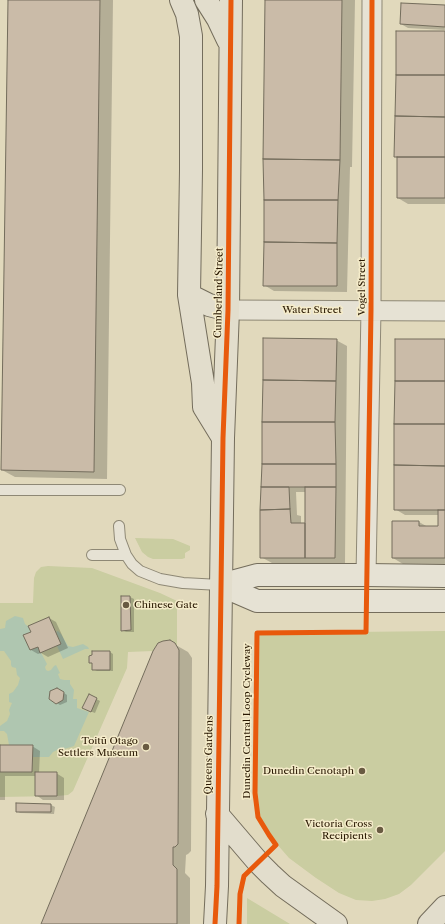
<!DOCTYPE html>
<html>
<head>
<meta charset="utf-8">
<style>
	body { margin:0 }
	canvas { display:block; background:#e1d9bc }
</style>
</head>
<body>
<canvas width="445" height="924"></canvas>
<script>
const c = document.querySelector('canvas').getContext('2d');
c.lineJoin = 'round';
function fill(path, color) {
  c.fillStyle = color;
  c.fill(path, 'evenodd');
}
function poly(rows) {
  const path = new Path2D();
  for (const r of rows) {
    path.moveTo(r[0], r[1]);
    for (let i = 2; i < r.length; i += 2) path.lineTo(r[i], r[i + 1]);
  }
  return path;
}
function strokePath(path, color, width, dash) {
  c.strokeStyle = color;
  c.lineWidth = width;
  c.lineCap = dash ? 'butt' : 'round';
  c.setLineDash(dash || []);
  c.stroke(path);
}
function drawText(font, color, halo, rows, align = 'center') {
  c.font = font + ' "Libre Caslon Text",serif';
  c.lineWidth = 3;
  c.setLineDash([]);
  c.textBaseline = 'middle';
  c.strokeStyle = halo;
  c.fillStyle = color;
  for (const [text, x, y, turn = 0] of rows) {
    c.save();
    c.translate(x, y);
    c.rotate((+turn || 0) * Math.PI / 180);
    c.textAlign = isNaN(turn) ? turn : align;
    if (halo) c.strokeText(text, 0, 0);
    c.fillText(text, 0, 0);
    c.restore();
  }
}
fill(poly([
	[135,538,173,539,190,546,190,550,185,553,185,558,182,559,153,559,148,557,142,552],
	[48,566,92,568,160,593,177,601,177,646,175,643,170,640,164,641,156,646,153,651,128,652,127,668,73,791,68,795,57,796,0,797,0,603,33,603,34,578,36,572,41,567],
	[121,596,130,597,130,630,121,630],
	[445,631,445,851,411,885,399,894,385,899,372,901,356,900,339,893,316,878,289,858,269,835,258,817,255,793,254,766,257,633],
	[247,898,290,924,247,924]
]), '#cacda1');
fill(poly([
	[15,616,23,618,25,624,29,627,31,632,24,636,30,650,38,647,47,664,45,667,46,670,48,671,51,670,54,666,56,665,60,673,58,674,60,679,64,680,70,680,70,684,74,690,73,699,77,699,77,708,89,712,74,746,64,749,59,749,53,752,49,757,32,757,9,745,7,734,4,731,0,731,0,726,7,721,10,714,9,710,12,703,9,702,9,694,13,692,18,685,20,678,17,675,16,668,12,667,11,665,11,661,4,651,0,651,0,629,5,628,6,621],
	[58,631,61,634,68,646,73,647,83,644,88,647,89,649,85,649,63,659,57,646,61,643,56,632]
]), '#afc6b0');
fill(poly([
	[9,0,113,0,107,479,15,477,2,470],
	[266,0,355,0,352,167,350,167,347,292,274,291,264,285],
	[445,6,445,30,408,28,401,24],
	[445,32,445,204,408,204,398,198,398,158,395,156],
	[336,340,347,346,345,563,272,563,261,557],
	[296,492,306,492,306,524,301,524,301,516,297,515],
	[445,340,445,564,403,564,393,558,419,522,428,527,439,527,439,515,405,515,395,509],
	[122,597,130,597,134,599,134,632,126,632,122,630],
	[49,618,56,622,68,648,48,657,41,653,38,654,31,650,25,636,32,633],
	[174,644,188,652,192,658,191,851,188,854,186,855,185,873,190,878,190,924,42,924],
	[110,652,113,654,113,671,97,671,93,669,93,664,90,662],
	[61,691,67,695,67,702,60,705,50,699],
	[89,695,100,701,95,713,87,710],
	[0,746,32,746,40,751,39,773,56,773,64,778,64,800,43,800,36,795,36,776,5,776,5,800,0,800],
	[17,804,51,805,55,807,54,814,20,813,17,811]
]), '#0003');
const building = poly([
	[8,0,100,0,94,472,1,470,8,0],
	[265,0,342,0,340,160,263,159,265,0],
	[401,3,445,5,445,27,400,24,401,3],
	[396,31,445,31,445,75,396,75,396,31],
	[396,75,445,75,445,117,395,116,396,75],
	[395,116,445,117,445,157,394,157,395,116],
	[397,157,445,157,445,198,397,198,397,157],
	[263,159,340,160,338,200,264,200,263,159],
	[264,200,338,200,337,243,264,242,264,200],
	[264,242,337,243,337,286,263,286,264,242],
	[263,338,337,339,336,381,263,380,263,338],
	[395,339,445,339,445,381,395,381,395,339],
	[263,380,336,381,335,422,262,422,263,380],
	[395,381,445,381,445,424,394,424,395,381],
	[262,422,335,422,336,464,262,464,262,422],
	[394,424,445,424,445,466,394,465,394,424],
	[262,464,336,464,336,487,261,487,262,464],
	[394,465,445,466,445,510,394,510,394,465],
	[261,487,289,487,290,509,260,510,261,487],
	[305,487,336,487,335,558,305,558,305,487],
	[290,509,291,523,305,523,305,558,260,558,260,510,290,509],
	[438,510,445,510,445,558,392,558,392,521,419,521,419,526,438,526,438,510],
	[121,596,130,596,131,630,121,631,121,596],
	[49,617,61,644,40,653,38,647,30,650,23,635,31,632,28,626,49,617],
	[170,640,175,643,179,650,178,844,175,847,173,847,173,865,177,869,177,924,41,924,153,651,158,643,163,641,170,640],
	[92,651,110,651,110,670,92,670,92,663,89,663,89,656,92,655,92,651],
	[57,688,64,692,63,700,56,704,49,699,50,691,57,688],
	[89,694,97,698,91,712,82,708,89,694],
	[0,745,33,745,32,772,0,772,0,745],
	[35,772,57,772,57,796,35,796,35,772],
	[16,803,51,804,51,812,16,812,16,803]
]);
fill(building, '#cabba8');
strokePath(building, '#746d5c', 1);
const lane = poly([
	[0,490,120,490],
	[119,526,120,539,126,555,132,564,140,571,160,579,183,583,220,585],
	[92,555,126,555]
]);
const street = poly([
	[228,310,445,311],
	[366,575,371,310,372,0]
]);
const secondary = poly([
	[220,585,257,601,445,601],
	[220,585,257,575,366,575,445,576]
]);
const highway = poly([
	[181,0,187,14,191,36,191,170,189,295,203,383,204,407,223,438],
	[206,0,218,19,228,40],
	[189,295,209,305,228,310],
	[217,814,258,862,270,874,283,886,336,924],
	[215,924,217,886,223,438,228,310,231,0],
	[429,924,445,907]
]);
strokePath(lane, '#8e8875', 12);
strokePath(street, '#8e8875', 21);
strokePath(secondary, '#746d5c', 24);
strokePath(highway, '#746d5c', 24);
strokePath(lane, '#e6e2d4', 10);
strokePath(street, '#e6e2d4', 19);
strokePath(secondary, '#e6e2d4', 22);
strokePath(highway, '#e2ddcc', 22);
strokePath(poly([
	[215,924,217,886,223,438,228,310,231,0],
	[239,924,240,894,244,876,276,845,269,835,258,817,255,793,257,633,366,632,371,310,372,0]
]), '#e8590c', 5);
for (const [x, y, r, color] of [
	[126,605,4,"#695b42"],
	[146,747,4,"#695b42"],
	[362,771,4,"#695b42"],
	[380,830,4,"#695b42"]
]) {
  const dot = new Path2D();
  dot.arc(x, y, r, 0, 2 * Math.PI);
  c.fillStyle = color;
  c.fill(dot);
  strokePath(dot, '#f5ecca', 1.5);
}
drawText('10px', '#281701', '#f5ecca', [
	["Vogel Street",362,287,-90],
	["Cumberland Street",219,293,-89],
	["Water Street",312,310],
	["Dunedin Central Loop Cycleway",247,721,-90],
	["Queens Gardens",209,755,-89]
]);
drawText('10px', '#281701', '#f5ecca', [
	["Chinese Gate",134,605,"left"],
	["Toitū Otago",138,741],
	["Settlers Museum",138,753],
	["Dunedin Cenotaph",354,771],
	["Victoria Cross",372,824],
	["Recipients",372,836]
], 'right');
</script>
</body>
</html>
